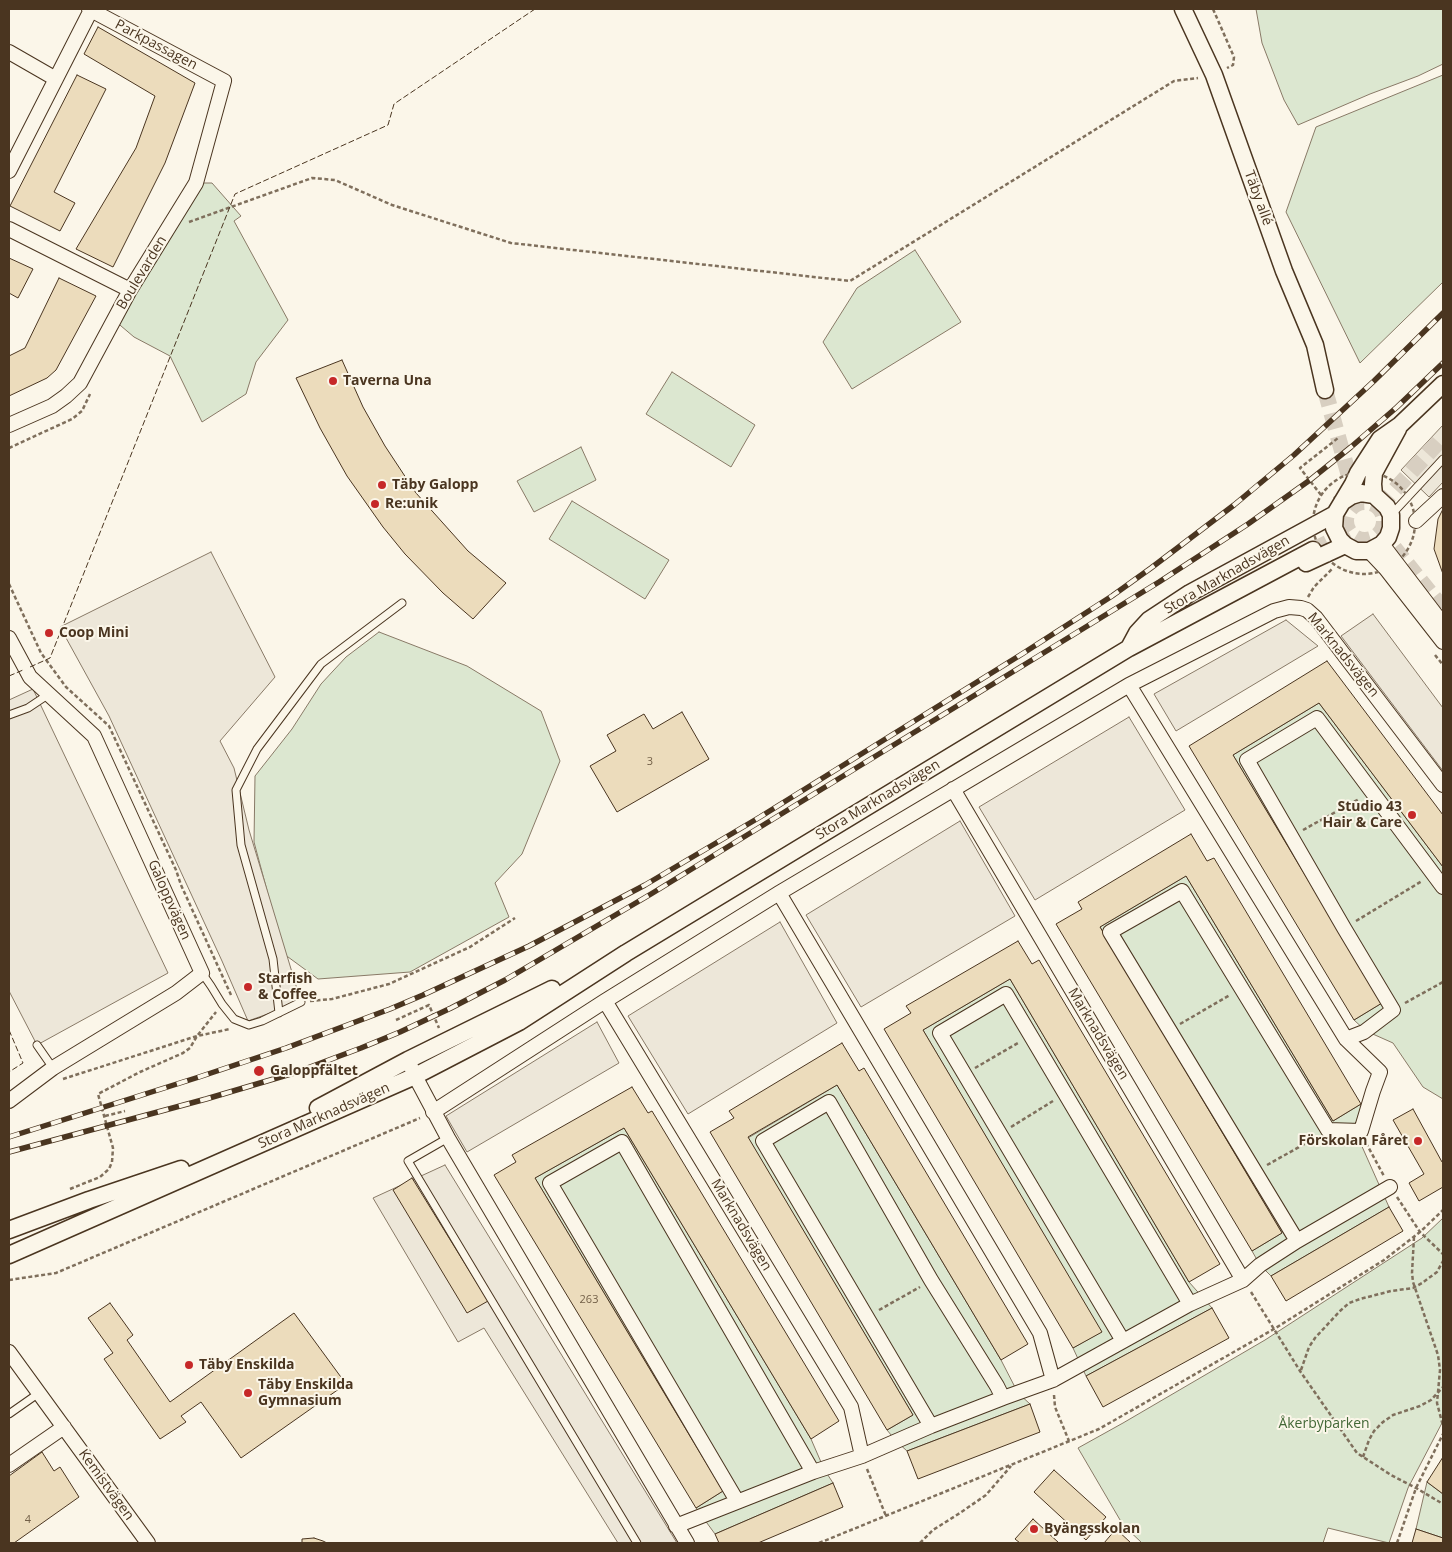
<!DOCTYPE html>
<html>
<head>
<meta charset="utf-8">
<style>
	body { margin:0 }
	#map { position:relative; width:1452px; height:1552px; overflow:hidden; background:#fbf6e9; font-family:"Open Sans",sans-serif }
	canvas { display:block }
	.frame { position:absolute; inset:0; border:10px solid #4a3520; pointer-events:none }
</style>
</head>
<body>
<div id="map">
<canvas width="1452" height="1552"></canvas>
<div class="frame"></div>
</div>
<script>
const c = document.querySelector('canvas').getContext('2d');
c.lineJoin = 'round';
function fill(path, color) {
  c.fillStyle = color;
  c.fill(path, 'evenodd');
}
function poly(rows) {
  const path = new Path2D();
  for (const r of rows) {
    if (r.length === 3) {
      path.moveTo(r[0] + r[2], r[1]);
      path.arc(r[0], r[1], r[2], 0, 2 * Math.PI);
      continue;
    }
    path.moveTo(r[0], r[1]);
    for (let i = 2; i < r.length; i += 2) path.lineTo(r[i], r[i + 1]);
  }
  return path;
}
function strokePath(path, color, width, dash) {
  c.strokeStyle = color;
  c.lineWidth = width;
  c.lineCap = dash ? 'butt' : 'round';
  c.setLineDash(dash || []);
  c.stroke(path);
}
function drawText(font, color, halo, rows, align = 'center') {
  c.font = font + ' "Open Sans",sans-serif';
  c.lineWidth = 4;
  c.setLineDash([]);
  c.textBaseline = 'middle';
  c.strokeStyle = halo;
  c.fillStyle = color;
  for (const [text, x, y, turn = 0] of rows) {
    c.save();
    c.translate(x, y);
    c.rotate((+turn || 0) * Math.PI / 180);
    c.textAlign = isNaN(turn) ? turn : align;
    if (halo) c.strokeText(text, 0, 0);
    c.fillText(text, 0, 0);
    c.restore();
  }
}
const green = poly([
	[1256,9,1443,9,1443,64,1418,76,1370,94,1298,125,1284,100,1262,43,1256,9],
	[1443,75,1443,282,1360,363,1286,212,1316,127,1443,75],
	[196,183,212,183,241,216,234,221,288,320,256,362,246,394,202,422,170,356,134,337,114,320,196,183],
	[915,250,961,322,852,389,823,342,857,288,915,250],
	[672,372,755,425,731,467,646,414,672,372],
	[581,447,596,480,534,512,517,481,581,447],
	[572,501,669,560,645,599,549,539,572,501],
	[379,632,467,666,541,711,560,761,522,854,495,883,509,917,410,972,318,979,284,954,254,842,255,776,292,729,321,684,346,657,379,632],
	[1319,703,1443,867,1443,1099,1423,1087,1393,1043,1366,1031,1354,1020,1382,1003,1233,755,1319,703],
	[1186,876,1333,1121,1361,1104,1360,1142,1389,1207,1271,1276,1260,1265,1252,1251,1282,1233,1100,927,1186,876],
	[1010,979,1189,1282,1212,1308,1086,1376,1073,1348,1101,1332,923,1030,1010,979],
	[837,1085,1001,1360,1018,1393,1030,1404,907,1451,896,1441,887,1430,913,1415,748,1138,837,1085],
	[624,1128,811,1439,824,1469,833,1483,715,1534,696,1508,723,1491,535,1178,624,1128],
	[1443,1218,1443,1421,1408,1488,1389,1543,1328,1528,1323,1543,1142,1543,1123,1525,1078,1448,1123,1423,1265,1340,1422,1238,1443,1218],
	[1427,1482,1443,1494,1443,1538,1416,1529,1427,1482]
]);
fill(green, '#dce7d0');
strokePath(green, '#887966', 1);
const parking = poly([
	[1443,425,1443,482,1429,497,1401,470,1443,425],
	[211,552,275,677,220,741,234,768,249,830,301,1002,248,1021,222,961,109,716,60,627,211,552],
	[1373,614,1443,708,1443,771,1341,636,1373,614],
	[1286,620,1318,646,1176,731,1154,694,1286,620],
	[33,689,168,973,37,1045,9,991,9,700,33,689],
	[1129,717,1185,810,1035,900,979,807,1129,717],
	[960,821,1015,916,861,1007,806,915,960,821],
	[780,922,837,1023,688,1114,628,1016,780,922],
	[597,1022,619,1063,467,1152,446,1116,597,1022],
	[445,1165,677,1543,618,1543,484,1328,458,1342,373,1198,445,1165]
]);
fill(parking, '#ede7d9');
strokePath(parking, '#887966', 1);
const building = poly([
	[98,27,195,83,165,163,113,267,76,249,136,148,155,96,84,54,98,27],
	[77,75,106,89,54,192,75,203,60,231,10,206,77,75],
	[9,258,33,269,18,298,9,293,9,258],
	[59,278,96,296,56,370,47,378,9,396,9,356,25,348,59,278],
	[342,360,363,407,385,446,416,493,468,551,506,583,473,619,443,593,405,554,383,527,347,476,320,428,296,378,342,360],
	[1443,509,1443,574,1434,549,1438,519,1443,509],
	[1327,661,1443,815,1443,867,1319,703,1233,755,1382,1003,1354,1020,1189,746,1327,661],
	[682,712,709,759,617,812,590,766,616,751,607,735,644,714,653,729,682,712],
	[1191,834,1207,861,1214,858,1361,1104,1333,1121,1186,876,1100,927,1282,1233,1252,1251,1056,924,1082,909,1078,902,1191,834],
	[1018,941,1032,964,1039,960,1220,1264,1189,1282,1010,979,923,1030,1102,1332,1073,1348,884,1029,911,1013,906,1006,1018,941],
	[842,1043,859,1071,864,1068,1028,1344,1001,1360,837,1085,748,1137,913,1415,887,1430,710,1132,734,1118,729,1111,842,1043],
	[632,1087,648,1113,652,1111,839,1421,811,1439,624,1128,535,1178,723,1491,696,1508,494,1175,516,1162,512,1155,632,1087],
	[1413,1109,1442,1162,1443,1162,1443,1187,1419,1201,1409,1183,1424,1174,1393,1120,1413,1109],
	[412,1178,488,1301,467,1313,393,1190,412,1178],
	[1389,1207,1403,1231,1286,1301,1271,1276,1389,1207],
	[110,1303,133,1335,127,1340,170,1402,294,1313,346,1384,241,1458,201,1402,181,1416,186,1422,160,1439,104,1359,113,1353,88,1318,110,1303],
	[1212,1308,1229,1338,1103,1407,1086,1376,1212,1308],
	[1030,1404,1040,1432,918,1479,907,1451,1030,1404],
	[42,1452,54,1471,60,1467,79,1497,14,1543,9,1543,9,1476,42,1452],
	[1443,1457,1443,1494,1427,1482,1443,1457],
	[1054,1470,1106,1517,1086,1540,1034,1492,1054,1470],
	[833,1483,843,1507,758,1543,719,1543,715,1534,833,1483],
	[1033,1519,1059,1543,1020,1543,1015,1539,1033,1519],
	[1116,1529,1131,1543,1104,1543,1116,1529],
	[1416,1529,1443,1538,1443,1543,1412,1543,1416,1529],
	[314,1538,323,1541,327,1543,302,1543,302,1539,314,1538]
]);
fill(building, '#ecdcbc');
strokePath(building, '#4a3520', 1);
strokePath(poly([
	[1382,531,1443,607]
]), '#d8cfc1', 14, [14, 7]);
strokePath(poly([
	[1325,390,1354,494],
	[1365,521,19],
	[1379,507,1443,437],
	[1313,550,1349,532]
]), '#d8cfc1', 16, [16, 8]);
const service = poly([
	[1391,515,1443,459],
	[9,715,28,708,49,694],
	[202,973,211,986,222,1004,234,1019,249,1025,262,1021,301,1002],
	[279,1013,273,959,241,845,236,790,257,749,321,664,402,603],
	[37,1045,53,1068],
	[448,1138,408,1161,637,1543],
	[9,1414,39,1393]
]);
const minor = poly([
	[9,52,56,79],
	[9,171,91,10],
	[9,229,130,290],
	[9,425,52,406,66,396,80,383,130,290,196,183,224,81,89,9],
	[1416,521,1443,496],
	[1382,544,1443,624],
	[1369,551,1386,569,1443,642],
	[9,638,30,677,94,736,202,973,176,993,53,1068,9,1101],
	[1129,685,1346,1039,1380,1072,1373,1091,1361,1131,1328,1130,1182,891,1110,932,1297,1241],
	[953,789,1243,1280],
	[779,893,1040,1333,1053,1380],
	[605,1001,851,1407,862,1456],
	[1346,1039,1364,1032,1393,1010,1344,928,1247,760,1317,718,1443,887],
	[408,1060,415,1076,448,1138,687,1543],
	[433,1112,605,1001,779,893,1129,685,1274,611,1289,607,1301,608,1307,610,1316,618,1443,785],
	[1123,1341,940,1033,1006,994,1190,1304,1243,1280,1260,1265,1297,1241,1390,1187],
	[9,1352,148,1543],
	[1003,1398,1053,1380,1190,1304],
	[9,1465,64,1427],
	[813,1472,862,1456,931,1426,1003,1398,997,1386,931,1280,829,1102,763,1141,931,1426],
	[676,1526,813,1472,622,1142,550,1183,737,1501]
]);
const tertiary = poly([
	[1183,9,1214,75,1284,271,1315,345,1325,390],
	[1374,495,1373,484,1374,473,1398,429],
	[1342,502,1351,496,1361,493,1374,495,1387,507,1391,515,1391,528,1388,537,1382,544,1369,551,1356,551,1345,545,1340,540,1334,528,1335,514,1353,484,1358,473,1380,439,1400,425,1443,384],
	[1306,563,1345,545],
	[1130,646,1137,633,1149,620,1190,593,1335,514],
	[318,1108,408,1060,552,989],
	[9,1230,89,1200,181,1169],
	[9,1255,415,1076,519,1022,626,953,1129,648,1313,550]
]);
strokePath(service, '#4a3520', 9);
strokePath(minor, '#4a3520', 16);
strokePath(tertiary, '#4a3520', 19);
strokePath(poly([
	[1213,9,1234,57,1233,65,1227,68],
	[189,222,312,178,335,180,392,205,511,243,850,281,1174,81,1198,78],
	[9,448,72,419,82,411,90,394],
	[1364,523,51],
	[1321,495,1300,468,1338,438],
	[9,584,41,653,66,687,109,726,176,870,181,885,231,995],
	[1308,597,1314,587,1332,569],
	[1435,655,1443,665],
	[1303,830,1359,799],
	[1356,921,1422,881],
	[310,1001,332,999,389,984,470,947,515,918],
	[1405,1003,1443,982],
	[396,1020,429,1005,439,1028],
	[1180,1024,1230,995],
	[975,1068,1018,1043],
	[63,1079,197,1036,230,1029],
	[105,1116,125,1111],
	[1011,1127,1053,1101],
	[1366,1143,1384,1176],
	[1267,1165,1317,1137],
	[70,1189,100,1177,109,1169,112,1162,113,1148,98,1094,140,1072,183,1053,190,1048,197,1036,216,1012],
	[1397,1197,1420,1232,1443,1254],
	[1414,1237,1412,1273,1413,1282,1438,1355,1440,1370,1437,1403,1443,1426],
	[9,1280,56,1273,420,1118],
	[1251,1292,1300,1371,1357,1453,1391,1475,1416,1488,1443,1504],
	[879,1310,920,1287],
	[1301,1370,1309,1347,1315,1338,1340,1311,1349,1303,1360,1299,1391,1291,1413,1288,1422,1283,1437,1272,1443,1261],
	[1054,1395,1055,1407,1069,1441],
	[1363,1457,1369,1440,1374,1431,1383,1422,1393,1415,1420,1406,1431,1400,1443,1387],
	[867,1469,886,1516],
	[819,1543,1099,1429,1274,1329,1384,1260,1420,1232,1443,1210],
	[920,1543,933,1530,960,1513,986,1495,1011,1466],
	[1397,1543,1416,1488,1443,1434]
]), '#7f6f5c', 2.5, [4, 2.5]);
strokePath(service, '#fbf6e9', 7);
strokePath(minor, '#fbf6e9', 14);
strokePath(tertiary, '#fbf6e9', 16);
const rail = poly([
	[9,1137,199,1077,286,1048,390,1009,423,995,529,946,645,885,760,817,1022,654,1112,596,1151,568,1234,505,1294,455,1374,381,1443,313],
	[9,1152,206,1099,294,1073,361,1048,400,1032,451,1008,505,980,651,894,1159,582,1248,524,1310,480,1351,447,1397,407,1443,363]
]);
strokePath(rail, '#4a3520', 5.5);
strokePath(rail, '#fbf6e9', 4, [11]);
strokePath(poly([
	[30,667,50,658,235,194,388,125,394,104,535,9],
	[9,676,23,670],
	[9,1030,23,1063,9,1072]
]), '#4a3520', 1, [6, 2.5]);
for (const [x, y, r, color] of [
	[333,381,5,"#c62828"],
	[382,485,5,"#c62828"],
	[375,504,5,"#c62828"],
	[49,633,5,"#c62828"],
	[1412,815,5,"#c62828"],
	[248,987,5,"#c62828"],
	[259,1071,6,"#c62828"],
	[1418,1141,5,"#c62828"],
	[189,1365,5,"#c62828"],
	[248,1393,5,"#c62828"],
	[1034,1529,5,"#c62828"]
]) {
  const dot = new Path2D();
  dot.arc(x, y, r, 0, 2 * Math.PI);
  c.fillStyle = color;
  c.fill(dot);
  strokePath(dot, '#fbf6e9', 2);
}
drawText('11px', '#725f47', null, [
	["3",650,762],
	["263",589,1300],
	["4",28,1520]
]);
drawText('14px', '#4a3520', '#fbf6e9', [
	["Parkpassagen",156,45,28],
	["Täby allé",1258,198,70],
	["Boulevarden",142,273,-59],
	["Stora Marknadsvägen",1227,575,-30],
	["Marknadsvägen",1343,655,51],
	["Stora Marknadsvägen",878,800,-31],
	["Galoppvägen",169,900,66],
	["Marknadsvägen",1098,1034,59],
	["Stora Marknadsvägen",324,1116,-24],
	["Marknadsvägen",741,1225,59],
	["Kemistvägen",106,1485,54]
]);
drawText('bold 14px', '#4a3520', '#fbf6e9', [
	["Taverna Una",343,381],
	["Täby Galopp",392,485],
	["Re:unik",385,504],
	["Coop Mini",59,633],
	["Studio 43",1402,807,"right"],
	["Hair & Care",1402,823,"right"],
	["Starfish",258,979],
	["& Coffee",258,995],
	["Galoppfältet",270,1071],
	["Förskolan Fåret",1408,1141,"right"],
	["Täby Enskilda",199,1365],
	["Täby Enskilda",258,1385],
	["Gymnasium",258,1401],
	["Byängsskolan",1044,1529]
], 'left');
drawText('14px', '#436837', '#fbf6e9', [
	["Åkerbyparken",1324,1424]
]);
</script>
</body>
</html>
